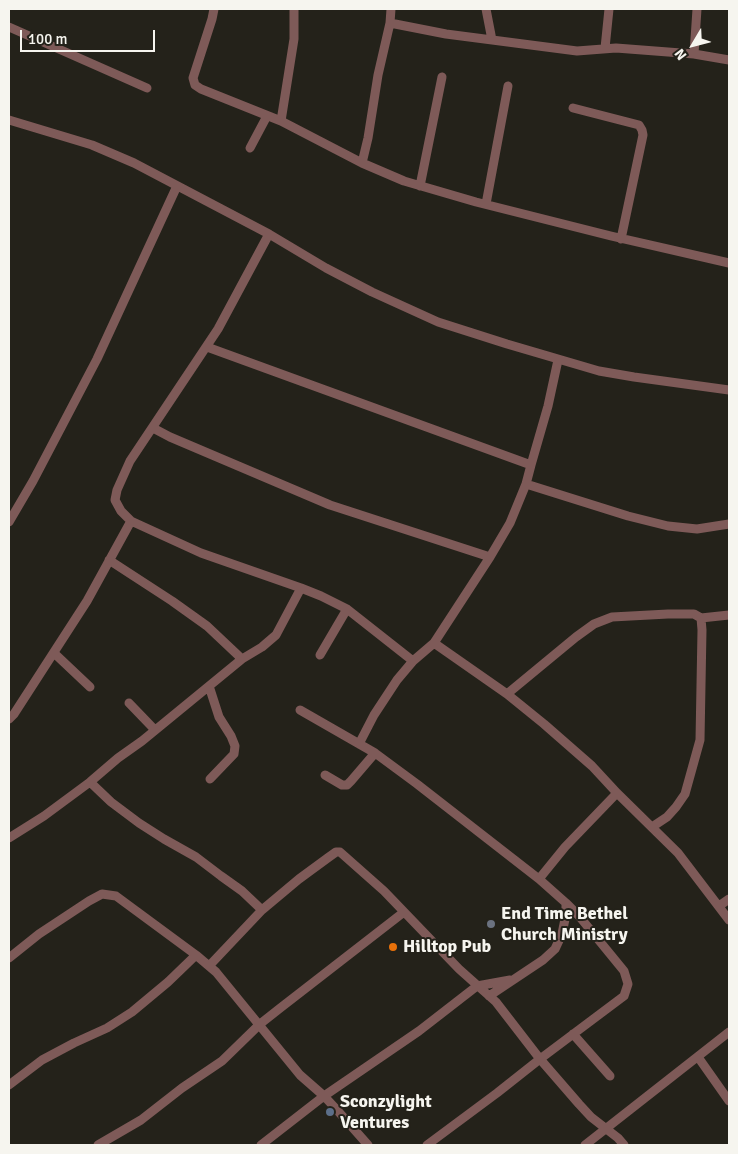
<!DOCTYPE html>
<html>
<head>
<meta charset="utf-8">
<style>
	body { margin:0 }
	#map { position:relative; width:738px; height:1154px; overflow:hidden; background:#24221a; font-family:Signika,sans-serif }
	canvas { display:block }
	.frame { position:absolute; inset:0; border:10px solid #f6f5ef; pointer-events:none }
	.north { position:absolute; left:668px; top:20px; width:50px; height:50px; -webkit-text-stroke:4px #24221a; paint-order:stroke; rotate:233deg; font-size:14px; font-weight:700; line-height:20px; text-align:center; color:#f6f5ef }
	.north::after { content:''; display:block; margin:auto; width:18px; height:22px; background:#f6f5ef; clip-path:polygon(50% 0,100% 100%,50% 72%,0 100%) }
	.scale { position:absolute; left:20px; top:30px; width:135px; height:22px; box-sizing:border-box; border:2px solid #f6f5ef; border-top:0; padding-left:6px; font-size:15px; line-height:18px; white-space:nowrap; color:#f6f5ef; -webkit-text-stroke:4px #24221a; paint-order:stroke }
</style>
</head>
<body>
<div id="map">
<canvas width="738" height="1154"></canvas>
<div class="frame"></div>
<div class="north">N</div>
<div class="scale">100 m</div>
</div>
<script>
const c = document.querySelector('canvas').getContext('2d');
c.lineJoin = 'round';
function poly(rows) {
  const path = new Path2D();
  for (const r of rows) {
    path.moveTo(r[0], r[1]);
    for (let i = 2; i < r.length; i += 2) path.lineTo(r[i], r[i + 1]);
  }
  return path;
}
function strokePath(path, color, width, dash) {
  c.strokeStyle = color;
  c.lineWidth = width;
  c.lineCap = dash ? 'butt' : 'round';
  c.setLineDash(dash || []);
  c.stroke(path);
}
function drawText(font, color, halo, rows, align = 'center') {
  c.font = font + ' Signika,sans-serif';
  c.lineWidth = 4;
  c.setLineDash([]);
  c.textBaseline = 'middle';
  c.strokeStyle = halo;
  c.fillStyle = color;
  for (const [text, x, y, turn = 0] of rows) {
    c.save();
    c.translate(x, y);
    c.rotate((+turn || 0) * Math.PI / 180);
    c.textAlign = isNaN(turn) ? turn : align;
    if (halo) c.strokeText(text, 0, 0);
    c.fillText(text, 0, 0);
    c.restore();
  }
}
strokePath(poly([
	[214,9,212,19,193,78,195,85,201,89,281,121,362,163,404,181,476,202,611,236,729,263],
	[486,9,492,40],
	[390,23,446,34,577,51,616,48,694,54,729,60],
	[9,27,147,88],
	[605,48,609,9],
	[694,54,697,9],
	[573,108,639,125,642,130,643,135,621,239],
	[9,120,92,145,134,163,269,234,326,268,372,292,438,322,507,344,599,371,634,377,729,390],
	[281,121,294,39,294,9],
	[250,148,267,116],
	[362,163,368,138,378,75,390,23,391,9],
	[420,186,442,77],
	[486,204,508,86],
	[269,234,218,329,130,461,117,490,115,500,121,511,131,521,201,553,301,588,321,596,347,609,413,661],
	[207,347,531,465],
	[153,428,170,437,330,505,490,557],
	[526,484,628,516,668,526,697,529,729,524],
	[9,522,33,481,97,359,177,186],
	[109,560,172,601,207,626,242,659],
	[434,643,507,694,544,724,592,766,617,793,678,853,729,920],
	[54,653,90,687],
	[320,655,347,609],
	[209,686,219,717,231,736,235,746,234,754,210,779],
	[507,694,576,637,594,624,612,617,668,614,694,614,701,618,729,615],
	[129,703,155,730],
	[300,710,375,753,417,784,539,879,566,903,566,914,562,934,555,949,543,960,489,996],
	[9,719,14,714,87,601,131,521],
	[359,744,374,715,397,680,413,661,434,643,490,557,510,523,526,484,531,465,548,406,558,360],
	[325,775,342,785,347,785,351,781,375,753],
	[90,782,111,802,139,823,164,839,196,857,221,876,242,891,262,910],
	[652,827,667,817,676,807,685,794,700,740,702,630,701,618],
	[9,838,44,816,90,782,118,758,142,741,242,659,262,647,276,635,301,588],
	[539,879,565,847,617,793],
	[719,906,729,899],
	[9,958,39,934,89,901,102,894,116,896,196,955,216,972,300,1075,324,1096,337,1110,368,1145],
	[209,966,262,910,299,879,329,857,336,852,340,852,384,891,459,969,496,1002,540,1059,579,1104,591,1117,618,1138,624,1145],
	[573,1034,610,1076],
	[698,1057,729,1101],
	[9,1085,42,1060,74,1043,107,1028,132,1012,168,982,196,955],
	[98,1145,141,1120,182,1088,222,1061,260,1024,279,1009,404,912],
	[261,1145,324,1096,419,1031,477,986,510,980],
	[427,1145,497,1093,540,1059,624,996,628,984,624,971,579,916,566,903],
	[585,1145,729,1032]
]), '#7e5a58', 9);
for (const [x, y, r, color] of [
	[491,924,5,"#6b7280"],
	[393,947,5,"#e8710a"],
	[330,1112,5,"#5c6f8a"]
]) {
  const dot = new Path2D();
  dot.arc(x, y, r, 0, 2 * Math.PI);
  c.fillStyle = color;
  c.fill(dot);
  strokePath(dot, '#24221a', 2);
}
drawText('bold 18px', '#f6f5ef', '#24221a', [
	["End Time Bethel",501,914],
	["Church Ministry",501,935],
	["Hilltop Pub",403,947],
	["Sconzylight",340,1102],
	["Ventures",340,1123]
], 'left');
</script>
</body>
</html>
